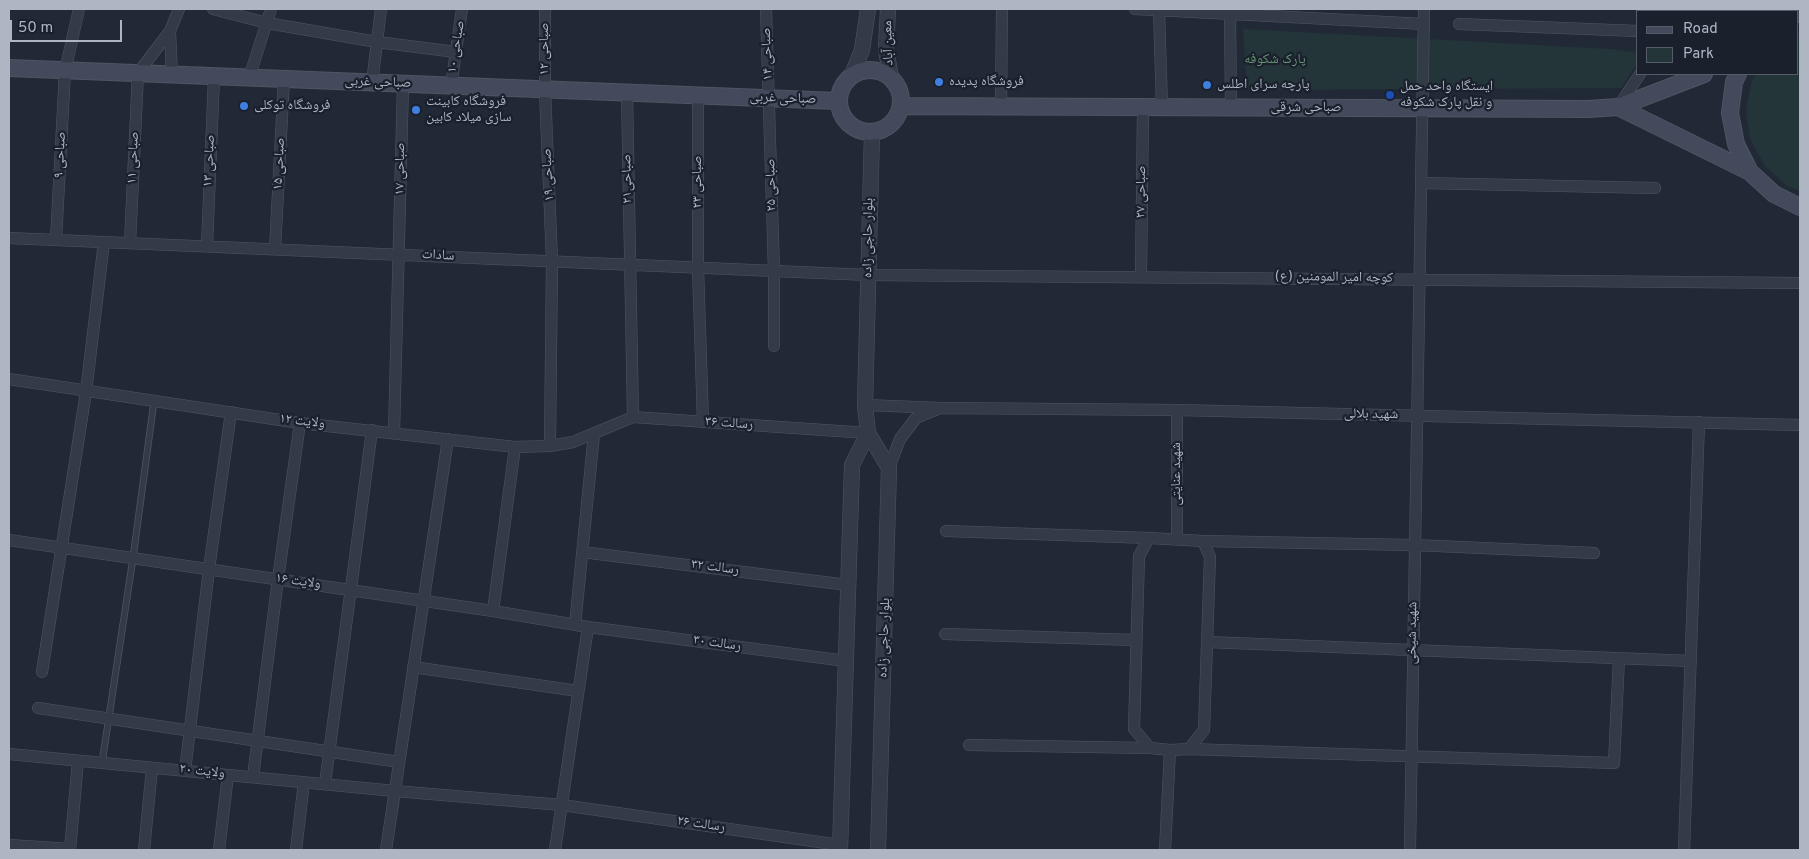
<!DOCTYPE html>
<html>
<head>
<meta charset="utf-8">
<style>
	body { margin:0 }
	#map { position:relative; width:1809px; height:859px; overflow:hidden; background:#212937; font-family:Overpass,sans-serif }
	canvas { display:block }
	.frame { position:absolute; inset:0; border:10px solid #aeb6c4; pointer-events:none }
	.legend { position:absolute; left:1636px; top:10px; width:162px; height:65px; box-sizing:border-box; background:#1a202c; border:1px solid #555c69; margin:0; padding:6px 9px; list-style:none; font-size:15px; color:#aeb6c4 }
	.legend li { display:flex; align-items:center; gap:10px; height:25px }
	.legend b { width:25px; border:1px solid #555c69 }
	.scale { position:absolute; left:10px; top:20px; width:112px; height:22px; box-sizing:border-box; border:2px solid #aeb6c4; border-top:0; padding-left:6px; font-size:15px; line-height:18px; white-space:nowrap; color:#aeb6c4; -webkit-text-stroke:4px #1a202c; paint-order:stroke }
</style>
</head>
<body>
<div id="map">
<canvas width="1809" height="859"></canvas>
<div class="frame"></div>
<ul class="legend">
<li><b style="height:6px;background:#424a5b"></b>Road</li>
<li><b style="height:14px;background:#233538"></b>Park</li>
</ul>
<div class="scale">50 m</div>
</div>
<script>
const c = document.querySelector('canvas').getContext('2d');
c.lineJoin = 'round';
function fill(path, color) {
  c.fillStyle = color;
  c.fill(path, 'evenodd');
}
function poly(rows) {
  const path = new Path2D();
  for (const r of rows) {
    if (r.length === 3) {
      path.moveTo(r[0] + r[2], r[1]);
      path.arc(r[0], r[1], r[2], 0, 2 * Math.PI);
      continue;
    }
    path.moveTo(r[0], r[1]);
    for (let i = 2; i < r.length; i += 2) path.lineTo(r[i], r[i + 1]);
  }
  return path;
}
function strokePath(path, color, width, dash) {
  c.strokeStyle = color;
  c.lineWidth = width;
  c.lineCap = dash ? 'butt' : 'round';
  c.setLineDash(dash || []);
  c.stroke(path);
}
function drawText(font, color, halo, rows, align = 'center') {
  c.font = font + ' Overpass,"Noto Naskh Arabic",sans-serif';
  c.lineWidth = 4.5;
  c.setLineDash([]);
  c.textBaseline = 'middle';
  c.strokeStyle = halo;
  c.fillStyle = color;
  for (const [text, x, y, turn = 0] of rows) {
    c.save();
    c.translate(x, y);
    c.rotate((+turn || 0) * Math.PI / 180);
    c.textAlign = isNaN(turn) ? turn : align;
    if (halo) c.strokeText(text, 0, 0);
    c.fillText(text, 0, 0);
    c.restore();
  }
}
fill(poly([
	[1243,29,1610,49,1638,53,1638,62,1621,88,1247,90],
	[1800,33,1800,191,1787,186,1765,166,1750,139,1746,110,1752,80,1756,74,1798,74,1798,34]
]), '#233538');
const service = poly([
	[102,763,133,558,154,401]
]);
const minor = poly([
	[213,9,267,23,377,42,456,52],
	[545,9,545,90,552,261,550,446],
	[766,9,774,271,774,346],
	[1135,9,1424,24],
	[1673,9,1674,11],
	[1159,10,1162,107],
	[1230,14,1231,107],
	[1459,24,1638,31],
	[170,31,179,9],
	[249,78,271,9],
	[372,83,381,9],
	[451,86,462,9],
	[627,93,633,417],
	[698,96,698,268,703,422],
	[1001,106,1002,9],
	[1618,107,1640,74],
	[1421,183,1655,188],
	[9,238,868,275,1800,283],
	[56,240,65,71,79,9],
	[130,243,138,73,170,31,172,75],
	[207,246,214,77],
	[275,249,284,79],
	[1141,277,1143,107],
	[9,379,300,423,515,447,550,446,573,442,633,417,868,433],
	[865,405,941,408,1177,410,1800,425],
	[394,433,403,84],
	[889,468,900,439,916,418,938,409],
	[946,531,1149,538],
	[1149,538,1203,541,1210,557,1204,730,1189,749,1170,750,1150,748,1134,729,1139,556,1149,538],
	[1177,539,1177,410],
	[9,540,493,611,588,627,846,661],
	[1203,541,1414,545,1594,553],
	[582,552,848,585],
	[493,611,515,447],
	[575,625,594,434],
	[945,634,1135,640],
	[1207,642,1691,661],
	[413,667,578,691],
	[42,672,86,392,104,242],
	[38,708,399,762],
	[969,745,1150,748],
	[1189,749,1614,763,1619,658],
	[9,754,395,791,562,805,840,845],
	[185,771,209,569,231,412],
	[253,777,278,579,300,423],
	[325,784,372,430],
	[9,845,70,849],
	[70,850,78,761],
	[144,850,152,768],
	[219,850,228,775],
	[296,850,304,782],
	[386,850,448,439],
	[555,850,588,627],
	[1165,850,1170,750],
	[1410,850,1424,9],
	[1684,850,1699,422]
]);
const tertiary = poly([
	[888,9,886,50,891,77],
	[852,75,862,50,868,9],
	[872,133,865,405,868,433,889,468,878,850],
	[840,850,852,465,868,433]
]);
const secondary = poly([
	[1798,14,1800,9],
	[9,68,838,101],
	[870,101,31],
	[1738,74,1734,82,1730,113,1736,144,1750,172,1774,194,1800,207],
	[901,106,1588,109,1618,107,1704,74],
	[1618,107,1750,172]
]);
strokePath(service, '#4f5662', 7);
strokePath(minor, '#4f5662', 12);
strokePath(tertiary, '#4f5662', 16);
strokePath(secondary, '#4f5662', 18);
strokePath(service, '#343b48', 5.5);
strokePath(minor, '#343b48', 11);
strokePath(tertiary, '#343b48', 15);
strokePath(secondary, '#424a5b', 16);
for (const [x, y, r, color] of [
	[939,82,5,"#3f7fe0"],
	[1207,85,5,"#3f7fe0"],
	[1390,95,5,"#1a4fb4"],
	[244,106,5,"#3f7fe0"],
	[416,110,5,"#3f7fe0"]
]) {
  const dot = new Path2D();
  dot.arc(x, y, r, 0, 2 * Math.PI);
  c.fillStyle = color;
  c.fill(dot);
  strokePath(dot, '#1a202c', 2);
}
drawText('14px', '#aeb6c4', '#1a202c', [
	["معین آباد",889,43,-92],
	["صباحی ۱۰",457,47,-81],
	["صباحی ۱۲",545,49,-90],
	["صباحی ۱۴",768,54,-92],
	["صباحی غربی",378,83,2],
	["صباحی غربی",783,99,2],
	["صباحی شرقی",1306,108],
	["صباحی ۹",61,155,-87],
	["صباحی ۱۱",134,158,-87],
	["صباحی ۱۳",210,161,-87],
	["صباحی ۱۵",280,164,-87],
	["صباحی ۱۷",401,169,-89],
	["صباحی ۱۹",549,175,-93],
	["صباحی۲۱",628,179,-91],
	["صباحی ۲۳",698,182,-90],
	["صباحی ۲۵",772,185,-91],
	["صباحی ۲۷",1142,192,-89],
	["بلوار حاجی زاده",869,238,-89],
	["سادات",438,256,3],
	["کوچه امیر المومنین (ع)",1334,278,1],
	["شهید بلالی",1371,415,1],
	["ولایت ۱۲",302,422,7],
	["رسالت ۳۶",729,424,4],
	["شهید عنایتی",1177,474,-90],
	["رسالت ۳۲",715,568,7],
	["ولایت ۱۶",298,582,8],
	["شهید شیخی",1413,633,-89],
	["بلوار حاجی زاده",885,638,-88],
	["رسالت ۳۰",717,644,8],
	["ولایت ۲۰",202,772,6],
	["رسالت ۲۶",701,825,8]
]);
drawText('14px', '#679473', '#1a202c', [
	["پارک شکوفه",1275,60]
]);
drawText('14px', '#aeb6c4', '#1a202c', [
	["فروشگاه پدیده",949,82],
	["پارچه سرای اطلس",1217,85],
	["ایستگاه واحد حمل",1400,87],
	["و نقل پارک شکوفه",1400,103],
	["فروشگاه کابینت",426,102],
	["سازی میلاد کابین",426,118],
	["فروشگاه توکلی",254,106]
], 'left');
</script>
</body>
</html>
